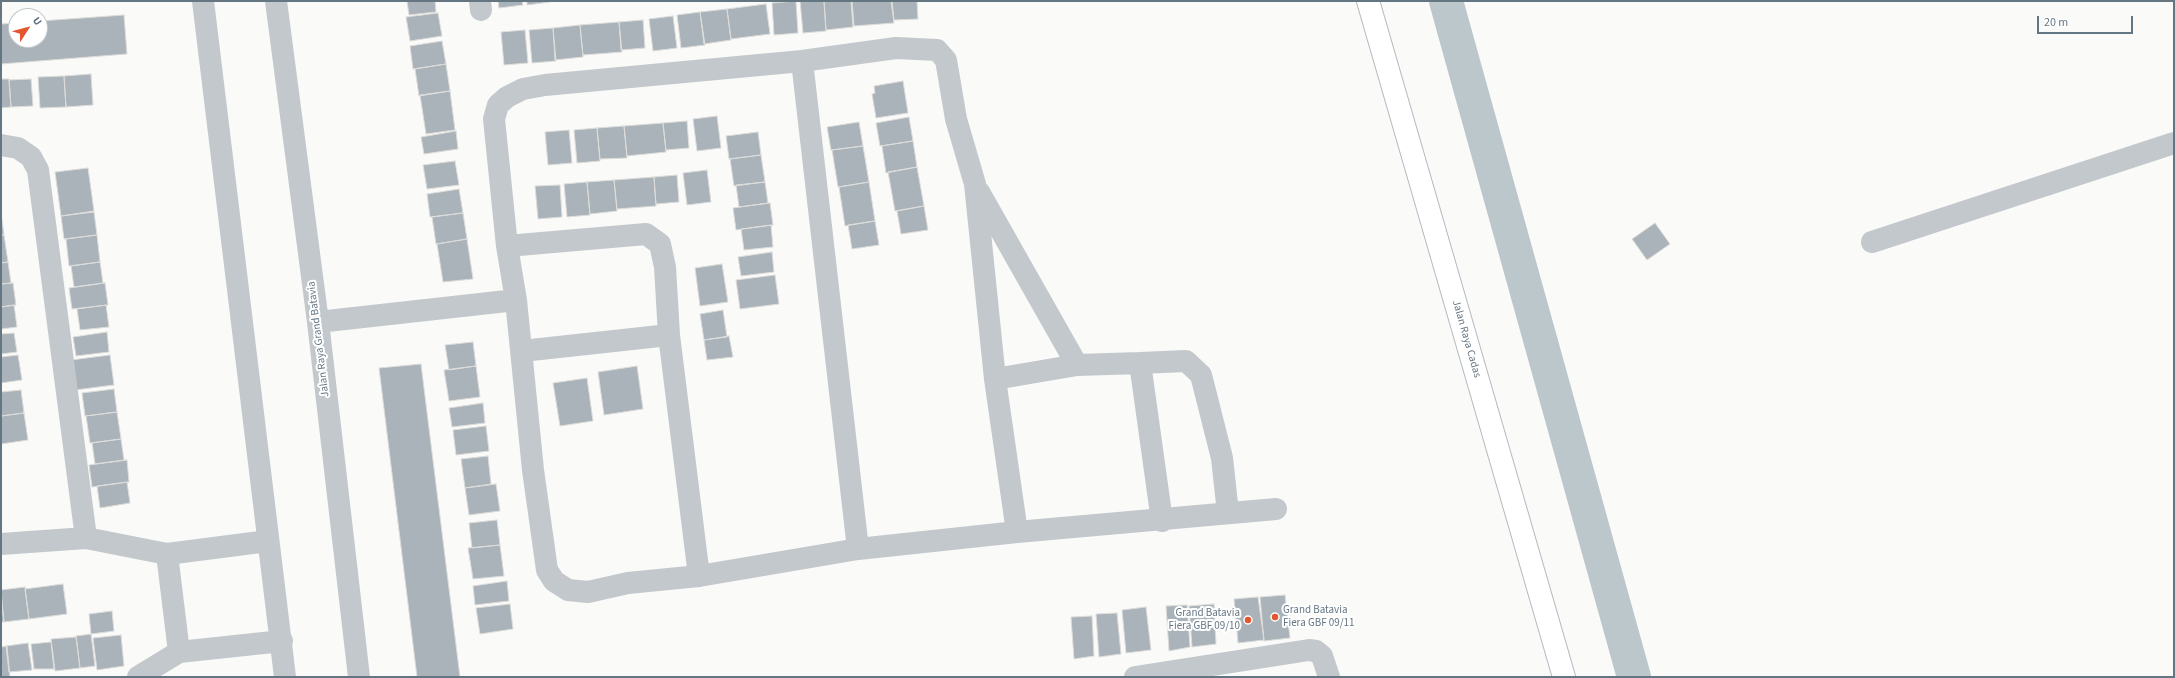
<!DOCTYPE html>
<html>
<head>
<meta charset="utf-8">
<style>
	body { margin:0 }
	#map { position:relative; width:2175px; height:678px; overflow:hidden; background:#fafaf8; font-family:"Source Sans 3",sans-serif }
	canvas { display:block }
	.frame { position:absolute; inset:0; border:2px solid #657683; pointer-events:none }
	.north { position:absolute; left:8px; top:8px; width:40px; height:40px; box-sizing:border-box; background:#fff; border:1px solid #c1c8cd; border-radius:50%; rotate:54deg; font-size:11px; font-weight:700; line-height:16px; text-align:center; color:#657683 }
	.north::after { content:''; display:block; margin:auto; width:14px; height:18px; background:#e4572e; clip-path:polygon(50% 0,100% 100%,50% 72%,0 100%) }
	.scale { position:absolute; left:2037px; top:16px; width:96px; height:18px; box-sizing:border-box; border:2px solid #657683; border-top:0; padding-left:5px; font-size:12px; line-height:14px; white-space:nowrap; color:#657683; -webkit-text-stroke:3px #fff; paint-order:stroke }
</style>
</head>
<body>
<div id="map">
<canvas width="2175" height="678"></canvas>
<div class="frame"></div>
<div class="north">U</div>
<div class="scale">20 m</div>
</div>
<script>
const c = document.querySelector('canvas').getContext('2d');
c.lineJoin = 'round';
function poly(rows) {
  const path = new Path2D();
  for (const r of rows) {
    path.moveTo(r[0], r[1]);
    for (let i = 2; i < r.length; i += 2) path.lineTo(r[i], r[i + 1]);
  }
  return path;
}
function strokePath(path, color, width, dash) {
  c.strokeStyle = color;
  c.lineWidth = width;
  c.lineCap = dash ? 'butt' : 'round';
  c.setLineDash(dash || []);
  c.stroke(path);
}
function fill(path, color) {
  c.fillStyle = color;
  c.fill(path, 'evenodd');
}
function drawText(font, color, halo, rows, align = 'center') {
  c.font = font + ' "Source Sans 3",sans-serif';
  c.lineWidth = 4;
  c.setLineDash([]);
  c.textBaseline = 'middle';
  c.strokeStyle = halo;
  c.fillStyle = color;
  for (const [text, x, y, turn = 0] of rows) {
    c.save();
    c.translate(x, y);
    c.rotate((+turn || 0) * Math.PI / 180);
    c.textAlign = isNaN(turn) ? turn : align;
    if (halo) c.strokeText(text, 0, 0);
    c.fillText(text, 0, 0);
    c.restore();
  }
}
strokePath(poly([
	[1446,1,1634,677]
]), '#bbc7cb', 34);
const building = poly([
	[407,1,435,1,436,12,409,15,407,1],
	[498,1,522,1,523,5,499,8,498,1],
	[527,1,550,1,550,2,527,5,527,1],
	[796,1,798,33,774,35,772,3,796,1],
	[800,1,824,1,826,31,803,33,800,1],
	[824,1,851,1,853,27,826,30,824,1],
	[852,1,891,1,894,23,854,26,852,1],
	[892,1,917,1,918,19,894,20,892,1],
	[766,4,770,34,731,39,727,9,766,4],
	[727,9,731,40,704,44,700,12,727,9],
	[700,12,705,45,681,48,677,15,700,12],
	[438,13,442,36,410,41,406,17,438,13],
	[124,15,127,54,1,64,1,24,16,23,16,40,40,40,40,21,124,15],
	[673,16,677,48,653,51,649,19,673,16],
	[643,20,645,48,621,50,619,22,643,20],
	[619,22,622,52,583,55,580,25,619,22],
	[580,25,583,57,555,60,553,28,580,25],
	[553,28,556,61,532,63,529,30,553,28],
	[525,30,528,63,504,65,501,32,525,30],
	[442,41,446,64,413,69,410,46,442,41],
	[446,64,450,91,419,96,415,69,446,64],
	[91,74,93,105,66,107,64,76,91,74],
	[64,76,66,107,40,108,38,77,64,76],
	[1,79,9,79,11,107,1,108,1,79],
	[31,79,33,106,11,107,9,80,31,79],
	[903,81,908,113,876,118,872,94,875,93,874,86,903,81],
	[450,91,455,130,426,134,420,95,450,91],
	[717,116,721,148,697,151,693,119,717,116],
	[909,117,913,141,880,146,876,123,909,117],
	[687,121,689,148,666,150,663,123,687,121],
	[859,122,863,146,831,150,827,127,859,122],
	[663,123,666,152,627,156,624,126,663,123],
	[624,126,627,158,600,159,597,128,624,126],
	[597,128,600,161,577,163,574,130,597,128],
	[569,130,572,163,548,165,545,132,569,130],
	[456,131,458,149,424,154,421,137,456,131],
	[758,132,761,155,729,159,726,136,758,132],
	[913,141,917,167,886,173,882,146,913,141],
	[863,146,869,182,838,187,832,150,863,146],
	[761,155,765,182,734,186,730,159,761,155],
	[455,161,459,185,427,189,423,165,455,161],
	[917,167,924,206,895,211,888,172,917,167],
	[88,168,94,211,61,216,55,172,88,168],
	[707,170,711,202,687,205,683,173,707,170],
	[677,175,679,202,656,204,654,177,677,175],
	[654,177,656,206,617,209,614,180,654,177],
	[614,180,617,211,590,214,587,182,614,180],
	[587,182,590,215,567,217,564,184,587,182],
	[765,182,768,203,739,207,736,185,765,182],
	[869,182,875,221,845,226,839,187,869,182],
	[560,185,562,217,538,219,535,186,560,185],
	[459,189,463,213,430,217,427,194,459,189],
	[770,203,773,225,736,230,733,208,770,203],
	[924,206,928,230,901,234,897,211,924,206],
	[1,212,4,235,1,235,1,212],
	[94,212,97,235,64,239,61,216,94,212],
	[463,213,467,239,436,244,432,217,463,213],
	[875,221,879,245,852,249,848,225,875,221],
	[1655,223,1670,244,1647,260,1632,239,1655,223],
	[771,225,773,247,744,250,741,229,771,225],
	[1,235,4,235,8,262,1,263,1,235],
	[97,235,100,262,69,266,66,239,97,235],
	[467,239,473,279,443,282,437,244,467,239],
	[772,252,774,272,741,276,738,257,772,252],
	[8,262,11,283,1,284,1,263,8,262],
	[100,262,103,283,74,287,71,266,100,262],
	[722,264,728,302,700,306,695,268,722,264],
	[775,275,779,304,740,309,736,280,775,275],
	[13,283,16,305,1,307,1,284,13,283],
	[105,283,108,305,72,309,69,288,105,283],
	[14,305,17,327,1,329,1,307,14,305],
	[106,305,109,327,80,330,77,309,106,305],
	[723,310,727,337,704,340,700,314,723,310],
	[107,332,109,352,76,356,73,337,107,332],
	[14,333,17,352,1,354,1,334,14,333],
	[729,336,733,357,707,360,704,340,729,336],
	[473,342,476,366,449,370,445,345,473,342],
	[18,355,22,380,1,383,1,357,18,355],
	[110,355,114,385,75,390,71,360,110,355],
	[421,364,460,677,417,677,379,368,421,364],
	[476,366,480,397,449,401,444,370,476,366],
	[637,366,643,409,604,415,598,372,637,366],
	[587,378,593,421,560,426,553,383,587,378],
	[114,389,117,412,85,416,82,393,114,389],
	[21,390,24,413,1,416,1,392,21,390],
	[483,403,485,423,452,427,449,408,483,403],
	[117,412,121,439,90,443,86,416,117,412],
	[24,413,28,440,1,444,1,416,24,413],
	[486,426,489,451,456,455,453,430,486,426],
	[121,439,124,460,95,464,92,443,121,439],
	[488,456,491,484,465,488,461,459,488,456],
	[127,460,129,482,92,487,89,465,127,460],
	[127,482,130,503,100,508,97,486,127,482],
	[496,484,500,511,469,515,465,488,496,484],
	[497,520,500,545,472,548,469,523,497,520],
	[500,545,504,576,473,579,468,548,500,545],
	[507,581,509,601,475,605,473,586,507,581],
	[63,584,67,614,29,619,25,589,63,584],
	[25,587,29,619,4,622,1,590,25,587],
	[1285,595,1290,638,1264,641,1260,597,1285,595],
	[1258,597,1264,640,1238,643,1234,599,1258,597],
	[1,601,4,622,1,622,1,601],
	[510,604,513,629,480,634,476,608,510,604],
	[1214,604,1216,644,1192,647,1189,606,1214,604],
	[1187,605,1190,647,1169,651,1166,606,1187,605],
	[1146,607,1151,650,1126,653,1122,610,1146,607],
	[112,611,114,631,91,634,89,614,112,611],
	[1117,613,1121,654,1099,657,1096,614,1117,613],
	[1092,616,1094,656,1074,659,1071,617,1092,616],
	[91,634,95,666,80,668,76,636,91,634],
	[121,635,124,666,97,670,93,638,121,635],
	[76,637,80,668,55,671,51,639,76,637],
	[51,642,54,669,34,669,31,644,51,642],
	[28,643,32,670,9,672,6,646,28,643],
	[7,646,10,677,1,677,1,647,7,646]
]);
fill(building, '#aab3b9');
strokePath(building, '#dcdcda', 1);
const secondary = poly([
	[1368,1,1564,677]
]);
strokePath(secondary, '#b3babf', 24);
strokePath(poly([
	[203,1,285,677],
	[276,1,318,322,359,677],
	[480,1,481,10],
	[802,61,858,549],
	[1,145,18,148,31,157,38,170,86,538],
	[979,192,1077,365],
	[1872,242,2174,143],
	[507,246,646,234,660,244,665,267,669,335],
	[516,300,533,470,547,570,554,581,568,590,588,592,628,583,699,576,858,549,1017,532,1276,509],
	[318,322,516,300,507,246,494,119,498,105,507,97,523,89,545,85,802,61,896,48,937,50,946,60,956,119,975,184,995,379,1017,532],
	[522,351,669,335,699,576],
	[1140,363,1186,361,1201,375,1222,458,1228,513],
	[995,379,1077,365,1140,363,1162,521],
	[1,544,86,538,167,554,268,541],
	[179,652,282,641],
	[138,677,179,652,167,554],
	[1135,677,1309,650,1316,651,1322,656,1329,677]
]), '#c3c8cc', 22);
strokePath(secondary, '#fff', 22);
for (const [x, y, r, color] of [
	[1275,617,4,"#e4572e"],
	[1248,620,4,"#e4572e"]
]) {
  const dot = new Path2D();
  dot.arc(x, y, r, 0, 2 * Math.PI);
  c.fillStyle = color;
  c.fill(dot);
  strokePath(dot, '#fff', 1.5);
}
drawText('11px', '#657683', '#fff', [
	["Jalan Raya Grand Batavia",319,339,-97],
	["Jalan Raya Cadas",1466,339,74]
]);
drawText('11px', '#657683', '#fff', [
	["Grand Batavia",1283,611],
	["Fiera GBF 09/11",1283,624],
	["Grand Batavia",1240,614,"right"],
	["Fiera GBF 09/10",1240,627,"right"]
], 'left');
</script>
</body>
</html>
